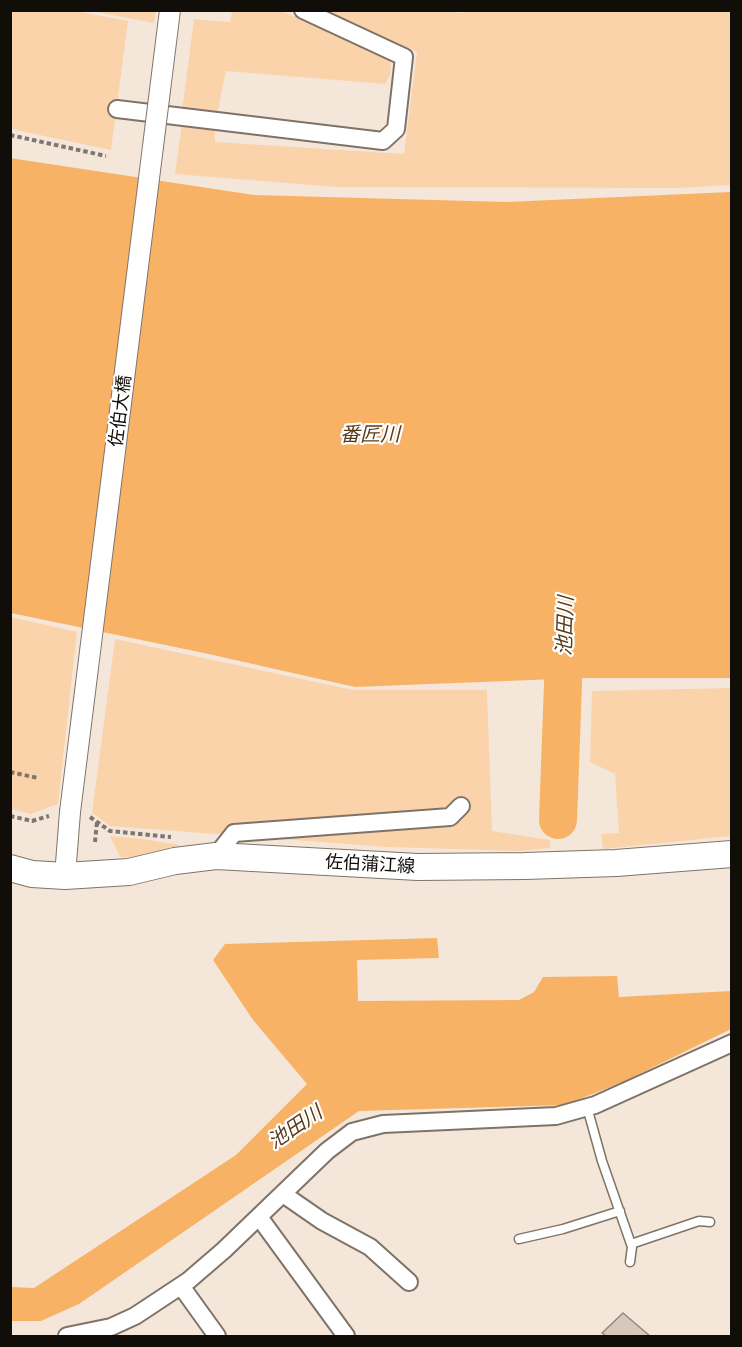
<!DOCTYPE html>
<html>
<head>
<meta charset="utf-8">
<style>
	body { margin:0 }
	#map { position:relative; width:742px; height:1347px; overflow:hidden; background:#f4e7da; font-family:"Exo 2",sans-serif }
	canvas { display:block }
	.frame { position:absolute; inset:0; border:12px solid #110d09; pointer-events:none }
</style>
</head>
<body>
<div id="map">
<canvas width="742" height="1347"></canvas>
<div class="frame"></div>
</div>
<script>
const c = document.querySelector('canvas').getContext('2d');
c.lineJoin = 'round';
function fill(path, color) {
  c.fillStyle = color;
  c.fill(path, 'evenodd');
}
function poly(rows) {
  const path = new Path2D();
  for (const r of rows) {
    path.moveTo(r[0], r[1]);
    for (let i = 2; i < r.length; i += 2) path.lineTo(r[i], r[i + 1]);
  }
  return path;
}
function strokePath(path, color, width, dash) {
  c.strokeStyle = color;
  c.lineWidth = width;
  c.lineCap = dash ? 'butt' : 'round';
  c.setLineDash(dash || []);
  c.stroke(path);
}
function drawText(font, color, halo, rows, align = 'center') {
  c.font = font + ' "Exo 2","Noto Sans JP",sans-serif';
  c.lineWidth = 4.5;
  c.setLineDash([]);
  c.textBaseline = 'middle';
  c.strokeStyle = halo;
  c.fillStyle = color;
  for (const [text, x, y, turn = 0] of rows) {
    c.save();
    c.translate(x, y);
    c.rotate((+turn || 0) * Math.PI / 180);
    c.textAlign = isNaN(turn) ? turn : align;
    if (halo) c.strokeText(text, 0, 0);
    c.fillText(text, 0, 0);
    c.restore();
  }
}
fill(poly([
	[450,10,458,13,482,10,731,11,731,185,679,188,335,187,175,174,182,124,215,128,215,142,404,154,417,52,321,11],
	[11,11,76,11,128,21,111,150,11,129],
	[91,11,156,10,156,11,154,23],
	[232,11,280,11,289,14,390,58,391,73,385,84,226,71,217,115,182,111,194,19,230,22],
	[11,617,77,632,58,804,31,814,11,809],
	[115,639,353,690,487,690,492,831,550,840,550,848,519,851,387,847,110,826,92,813],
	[731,688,731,836,603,849,601,834,619,833,615,774,590,762,592,691],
	[110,836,143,839,180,845,137,858,120,857]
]), '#fbd3ab');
fill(poly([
	[10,158,254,195,506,202,731,192,731,678,582,678,355,687,204,653,11,613],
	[437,938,439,958,357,960,358,1001,519,1000,534,992,543,977,617,976,619,997,731,991,731,1029,625,1081,565,1105,359,1111,79,1304,41,1321,11,1321,11,1287,34,1288,236,1155,307,1084,253,1020,213,960,225,944]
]), '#f8b266');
strokePath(poly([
	[558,820,565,628]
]), '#f8b266', 38);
const building = poly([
	[623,1313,650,1336,606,1336,602,1333,623,1313]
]);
fill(building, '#d6c9bc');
strokePath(building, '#93877b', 1.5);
const service = poly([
	[587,1107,602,1161,632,1247,630,1262],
	[519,1239,563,1229,620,1211],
	[631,1244,699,1221,710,1222]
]);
const minor = poly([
	[117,109,383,141,396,129,404,57,303,10],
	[216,856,234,833,450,817,461,806],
	[283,1194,322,1221,370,1247,409,1282],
	[259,1217,346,1336],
	[181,1286,217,1336],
	[67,1336,111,1327,135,1316,188,1281,224,1250,327,1151,352,1132,383,1124,556,1116,595,1105,732,1043]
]);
const tertiary = poly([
	[65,876,70,812]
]);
const primary = poly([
	[10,868,32,874,65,876,129,872,175,861,216,856,418,867,525,866,616,863,732,854]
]);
strokePath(service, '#7f7368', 11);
strokePath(minor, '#7f7368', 20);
strokePath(tertiary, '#7f7368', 22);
strokePath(primary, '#7f7368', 28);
strokePath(poly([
	[10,135,106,156],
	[10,772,38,778],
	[10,816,32,821,49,816],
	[90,817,110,831,171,837],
	[95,842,97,822]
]), '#7f776f', 4, [4.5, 3]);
strokePath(service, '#fff', 8);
strokePath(minor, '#fff', 16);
strokePath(tertiary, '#fff', 20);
strokePath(primary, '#fff', 26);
const tertiaryBridge = poly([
	[70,812,170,10]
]);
strokePath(tertiaryBridge, '#7f7368', 22, []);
strokePath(tertiaryBridge, '#fff', 20);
drawText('18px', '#110d09', '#fff', [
	["佐伯大橋",120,411,-83],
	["佐伯蒲江線",370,864,3]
]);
drawText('italic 20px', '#583b1b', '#fff', [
	["番匠川",370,434],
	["池田川",565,626,-88],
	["池田川",295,1127,-34]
]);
</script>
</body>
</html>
